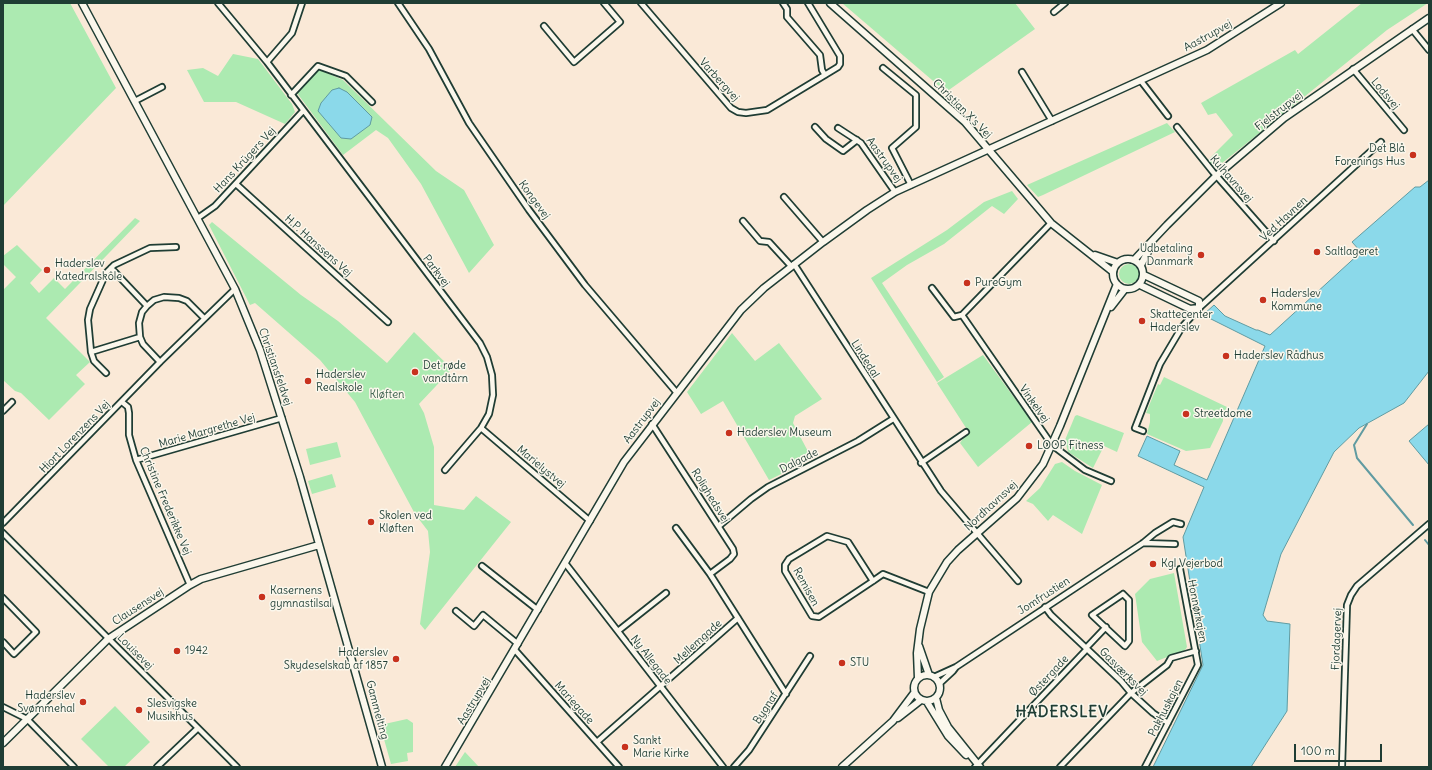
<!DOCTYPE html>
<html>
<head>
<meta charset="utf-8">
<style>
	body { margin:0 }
	#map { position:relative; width:1432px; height:770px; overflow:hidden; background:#fae9d7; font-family:Delius,sans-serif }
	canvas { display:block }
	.frame { position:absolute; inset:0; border:4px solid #1f3d34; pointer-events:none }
	.scale { position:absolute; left:1294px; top:744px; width:88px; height:18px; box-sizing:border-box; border:2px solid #1f3d34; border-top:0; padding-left:5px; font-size:12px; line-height:14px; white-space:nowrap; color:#1f3d34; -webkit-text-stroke:3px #fbf7ec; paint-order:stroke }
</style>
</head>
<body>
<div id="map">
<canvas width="1432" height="770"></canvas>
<div class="frame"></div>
<div class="scale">100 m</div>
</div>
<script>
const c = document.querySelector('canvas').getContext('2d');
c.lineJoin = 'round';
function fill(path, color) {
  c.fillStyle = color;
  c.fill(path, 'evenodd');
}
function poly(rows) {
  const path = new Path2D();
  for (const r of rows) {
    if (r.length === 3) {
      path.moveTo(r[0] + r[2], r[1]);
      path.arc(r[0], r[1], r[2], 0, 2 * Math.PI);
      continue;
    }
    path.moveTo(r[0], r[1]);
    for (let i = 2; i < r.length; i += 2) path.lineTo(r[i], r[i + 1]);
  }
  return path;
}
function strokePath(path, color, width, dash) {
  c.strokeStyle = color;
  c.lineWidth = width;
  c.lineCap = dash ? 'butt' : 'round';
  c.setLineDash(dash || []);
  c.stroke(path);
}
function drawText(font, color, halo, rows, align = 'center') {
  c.font = font + ' Delius,sans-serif';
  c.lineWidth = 3;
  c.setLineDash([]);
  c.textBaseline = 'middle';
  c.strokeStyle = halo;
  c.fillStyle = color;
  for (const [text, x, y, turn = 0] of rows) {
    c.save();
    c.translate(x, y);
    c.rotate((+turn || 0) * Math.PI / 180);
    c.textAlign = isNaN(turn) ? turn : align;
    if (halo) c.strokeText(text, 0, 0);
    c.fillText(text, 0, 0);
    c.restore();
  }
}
fill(poly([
	[3,3,70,3,116,88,3,206],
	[842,3,1015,3,1035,29,946,92],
	[1362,3,1428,3,1387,30,1216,168,1208,160,1233,135,1216,113,1208,115,1201,103,1295,50,1298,54],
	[233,54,258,59,292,104,295,112,285,124,236,102,204,102,187,70,203,68,218,76],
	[320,70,343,80,436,171,464,190,494,245,469,273,421,184,388,138,376,130,343,155,297,93,316,71],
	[1167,123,1175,132,1043,195,1038,197,1027,185],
	[1012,191,1018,199,1004,214,992,206,944,244,907,265,882,283,944,377,937,382,871,278,947,230,984,202],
	[135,218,140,221,46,318,90,362,76,375,85,384,49,420,21,393,15,391,3,380,3,290,16,277,3,264,3,256,17,245,42,270,30,283,39,293,54,278,65,289],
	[212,222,301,295,338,321,387,363,414,332,452,369,419,404,424,413,434,447,434,505,464,510,476,496,511,522,425,630,420,624,430,552,428,531,415,514,355,402,320,360,255,303,250,305,209,225],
	[1129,274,10],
	[732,333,755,361,779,343,822,399,795,416,793,423,812,459,769,480,723,401,701,414,687,392],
	[983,355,1032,422,978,467,960,443,968,431,937,383],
	[1164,377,1227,407,1223,417,1223,421,1210,448,1186,451,1147,434,1150,422,1150,414,1146,413,1158,384,1160,385],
	[1077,415,1124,433,1117,452,1104,446,1093,468,1068,452,1065,440,1075,416],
	[337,442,341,457,310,465,306,449],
	[1062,462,1075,471,1102,485,1082,534,1053,515,1048,521,1033,504,1026,501,1040,488,1055,464],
	[332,474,336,487,312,494,308,481],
	[1174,573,1187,647,1185,650,1157,661,1142,642,1135,594,1150,579],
	[115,706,150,742,124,767,109,767,81,739],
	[407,719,413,723,413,752,407,753,408,761,391,764,380,725],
	[465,752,479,767,455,767]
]), '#aceab1');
const water = poly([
	[339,88,347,92,372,117,370,125,351,139,341,138,318,111,321,103,332,90,339,88],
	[1429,180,1429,371,1404,403,1359,428,1334,452,1281,554,1263,615,1267,621,1290,624,1287,711,1251,767,1153,767,1203,665,1183,537,1204,487,1138,456,1147,436,1180,451,1174,465,1207,480,1265,346,1203,315,1214,305,1225,316,1256,330,1258,330,1270,335,1361,252,1352,242,1415,187,1420,187,1429,180],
	[1429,424,1429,465,1409,441,1429,424]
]);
fill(water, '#8bd9ea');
strokePath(water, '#609ba1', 1);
strokePath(poly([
	[1367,424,1354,445,1357,458,1413,525],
	[1425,540,1429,545]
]), '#609ba1', 2);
const street = poly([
	[218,3,267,62,480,343,487,357,492,375,493,395,489,414,481,428,445,470],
	[398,3,429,49,469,123,529,210,585,285,677,393],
	[641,3,731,108,738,112,746,113,767,110,838,67,840,64,840,56,808,3],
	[783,3,787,9,787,17,820,55,822,70,825,75],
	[1054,12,1065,3],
	[544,26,574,62,620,22,604,3],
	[1412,29,1429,50],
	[267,62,292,33,302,3],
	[883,68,916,95,916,127,892,148,911,185],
	[1353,69,1404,130],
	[1022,72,1052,121],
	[1141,81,1168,116],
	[291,95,318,66,346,76,372,102],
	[135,101,162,87],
	[815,127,826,139,843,151,857,140],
	[1177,127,1213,172,1274,241],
	[838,128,861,143,895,192],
	[236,184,388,322],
	[784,197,823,242],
	[198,218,215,206,303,111],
	[743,221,760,241,769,242,791,266],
	[1051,223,962,315,1052,445,1085,470,1111,481],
	[794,264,941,491,1018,581],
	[111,268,147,306],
	[932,288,954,317,962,315],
	[91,352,140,337],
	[160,362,143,344,140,337,139,323,142,312,147,306,154,300,164,297,179,298,187,301,204,318],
	[106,373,94,361,91,352,88,320,90,309,106,273,114,265,150,248,176,247],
	[122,402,128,407,129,413,129,435,136,460,190,585],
	[3,411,12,402],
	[652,424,733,549,734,554,730,559,710,574,786,694],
	[481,428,590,521],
	[1143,431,1135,428,1160,364,1182,327,1199,308,1381,142],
	[136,460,282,418],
	[921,463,966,432],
	[3,523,160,362,235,289],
	[719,526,751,499,768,487,858,441,893,419],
	[676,528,710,574],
	[3,533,237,767],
	[1143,543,1175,544],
	[565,563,723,767],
	[482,566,538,610],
	[873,581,848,542,827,536,789,559,785,565,785,571,812,616,819,617,873,581,883,574,929,592],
	[1123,594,1129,600,1129,641,1125,646,1092,615,1123,594],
	[3,598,36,632,14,654,3,642],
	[1045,607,1051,615,1121,681,1131,693,1153,713,1168,723],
	[456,611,474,626,483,615,518,644],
	[618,631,666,593],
	[1086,648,1106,627],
	[515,650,619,767],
	[934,677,956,667,1143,543,1155,533,1173,522,1181,524],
	[939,684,953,671,956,667],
	[3,707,27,719,74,767],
	[597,742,738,618],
	[157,767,198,728],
	[734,767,749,750,810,656],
	[975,767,1087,649],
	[1060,767,1131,693,1167,665,1171,658,1196,651],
	[1145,767,1198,665,1180,569],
	[1342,767,1347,605,1351,595,1357,586,1429,524]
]);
const secondary = poly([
	[82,3,235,289,260,350,300,477,382,767],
	[830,3,965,122,1051,223,1113,272],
	[1095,255,1118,263],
	[1128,274,15],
	[1134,260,1167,225,1216,176,1284,118,1429,18],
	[1141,265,1151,246],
	[1140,285,1190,309,1199,308,1199,301,1144,275],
	[1111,307,1125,289],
	[919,646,929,675],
	[927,688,13],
	[918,678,917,653,920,629,929,592,947,562,958,550,1017,498,1043,464,1060,426,1117,284],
	[936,698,939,710,948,727,980,767],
	[927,702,948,736,966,755],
	[898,718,921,700],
	[3,743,108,639,190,585,201,579,319,545],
	[445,767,624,462,741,310,764,288,823,242,867,210,895,192,1207,50,1281,3],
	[842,767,893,721,914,693]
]);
strokePath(street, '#1f3d34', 8);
strokePath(secondary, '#1f3d34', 9);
strokePath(street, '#fbf7ec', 4.5);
strokePath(secondary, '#fbf7ec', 6);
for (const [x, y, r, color] of [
	[1413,155,4,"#c8321e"],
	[1317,252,4,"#c8321e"],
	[1201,255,4,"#c8321e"],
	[47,270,4,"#c8321e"],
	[967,283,4,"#c8321e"],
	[1263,300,4,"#c8321e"],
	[1142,321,4,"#c8321e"],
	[1226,356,4,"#c8321e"],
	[415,372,4,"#c8321e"],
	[308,381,4,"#c8321e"],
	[1186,414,4,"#c8321e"],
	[729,433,4,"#c8321e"],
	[1029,446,4,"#c8321e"],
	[371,522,4,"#c8321e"],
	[1153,564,4,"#c8321e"],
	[262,597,4,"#c8321e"],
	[177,651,4,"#c8321e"],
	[396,659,4,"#c8321e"],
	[842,663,4,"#c8321e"],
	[83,702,4,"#c8321e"],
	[139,710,4,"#c8321e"],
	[625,747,4,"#c8321e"]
]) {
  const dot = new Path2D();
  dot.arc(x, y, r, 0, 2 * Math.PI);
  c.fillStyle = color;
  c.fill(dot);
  strokePath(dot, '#fbf7ec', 1.5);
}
drawText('11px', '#1f3d34', '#fbf7ec', [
	["Aastrupvej",1208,36,-29],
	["Varbergvej",719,80,48],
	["Lodsvej",1385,94,50],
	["Christian X's Vej",962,109,45],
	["Fjelstrupvej",1279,111,-38],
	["Hans Krügers Vej",245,160,-47],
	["Aastrupvej",884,160,54],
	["Kulhavnsvej",1231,179,49],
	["Kongevej",534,200,54],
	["Ved Havnen",1284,219,-43],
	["H.P. Hanssens Vej",318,246,42],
	["Parkvej",436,271,53],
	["Lindedal",865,359,58],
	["Christiansfeldvej",275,367,71],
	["Vinkelvej",1034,404,55],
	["Aastrupvej",642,421,-53],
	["Marie Margrethe Vej",207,431,-16],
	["Hiort Lorenzens Vej",75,437,-46],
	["Dalgade",799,461,-27],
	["Marielystvej",541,467,40],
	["Rolighedsvej",710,496,58],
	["Christine Frederikke Vej",165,501,67],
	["Nordhavnsvej",991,506,-43],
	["Remisen",806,587,61],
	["Jomfrustien",1044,596,-33],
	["Clausensvej",138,607,-33],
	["Honnørkajen",1197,611,79],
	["Fjordagervej",1337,639,-88],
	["Mellemgade",698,642,-42],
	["Louisevej",135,652,45],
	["Ny Allegade",651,660,52],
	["Gasværksvej",1123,672,45],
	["Østergade",1049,676,-47],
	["Aastrupvej",474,701,-59],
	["Mariegade",574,703,48],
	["Bygnaf",766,708,-57],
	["Pakhuskajen",1166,708,-63],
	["Gammelting",377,710,75]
]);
drawText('11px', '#1f3d34', '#fbf7ec', [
	["Det Blå",1405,149,"right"],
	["Forenings Hus",1405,162,"right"],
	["Udbetaling",1193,249,"right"],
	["Danmark",1193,262,"right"],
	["Saltlageret",1325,252],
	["Haderslev",55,264],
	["Katedralskole",55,277],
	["PureGym",975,283],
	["Haderslev",1271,294],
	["Kommune",1271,307],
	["Skattecenter",1150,315],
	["Haderslev",1150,328],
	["Haderslev Rådhus",1234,356],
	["Det røde",423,366],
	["vandtårn",423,379],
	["Haderslev",316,375],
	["Realskole",316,388],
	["Streetdome",1194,414],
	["Haderslev Museum",737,433],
	["LOOP Fitness",1037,446],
	["Skolen ved",379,516],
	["Kløften",379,529],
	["Kgl Vejerbod",1161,564],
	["Kasernens",270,591],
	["gymnastilsal",270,604],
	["1942",185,651],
	["Haderslev",388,653,"right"],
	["Skydeselskab af 1857",388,666,"right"],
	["STU",850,663],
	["Haderslev",75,696,"right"],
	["Svømmehal",75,709,"right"],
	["Slesvigske",147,704],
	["Musikhus",147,717],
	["Sankt",633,741],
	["Marie Kirke",633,754]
], 'left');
drawText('11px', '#3b604d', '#fbf7ec', [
	["Kløften",387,395]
]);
c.letterSpacing = '1px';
drawText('bold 15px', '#1f3d34', '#fbf7ec', [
	["HADERSLEV",1062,713]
]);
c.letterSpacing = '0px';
</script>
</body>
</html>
